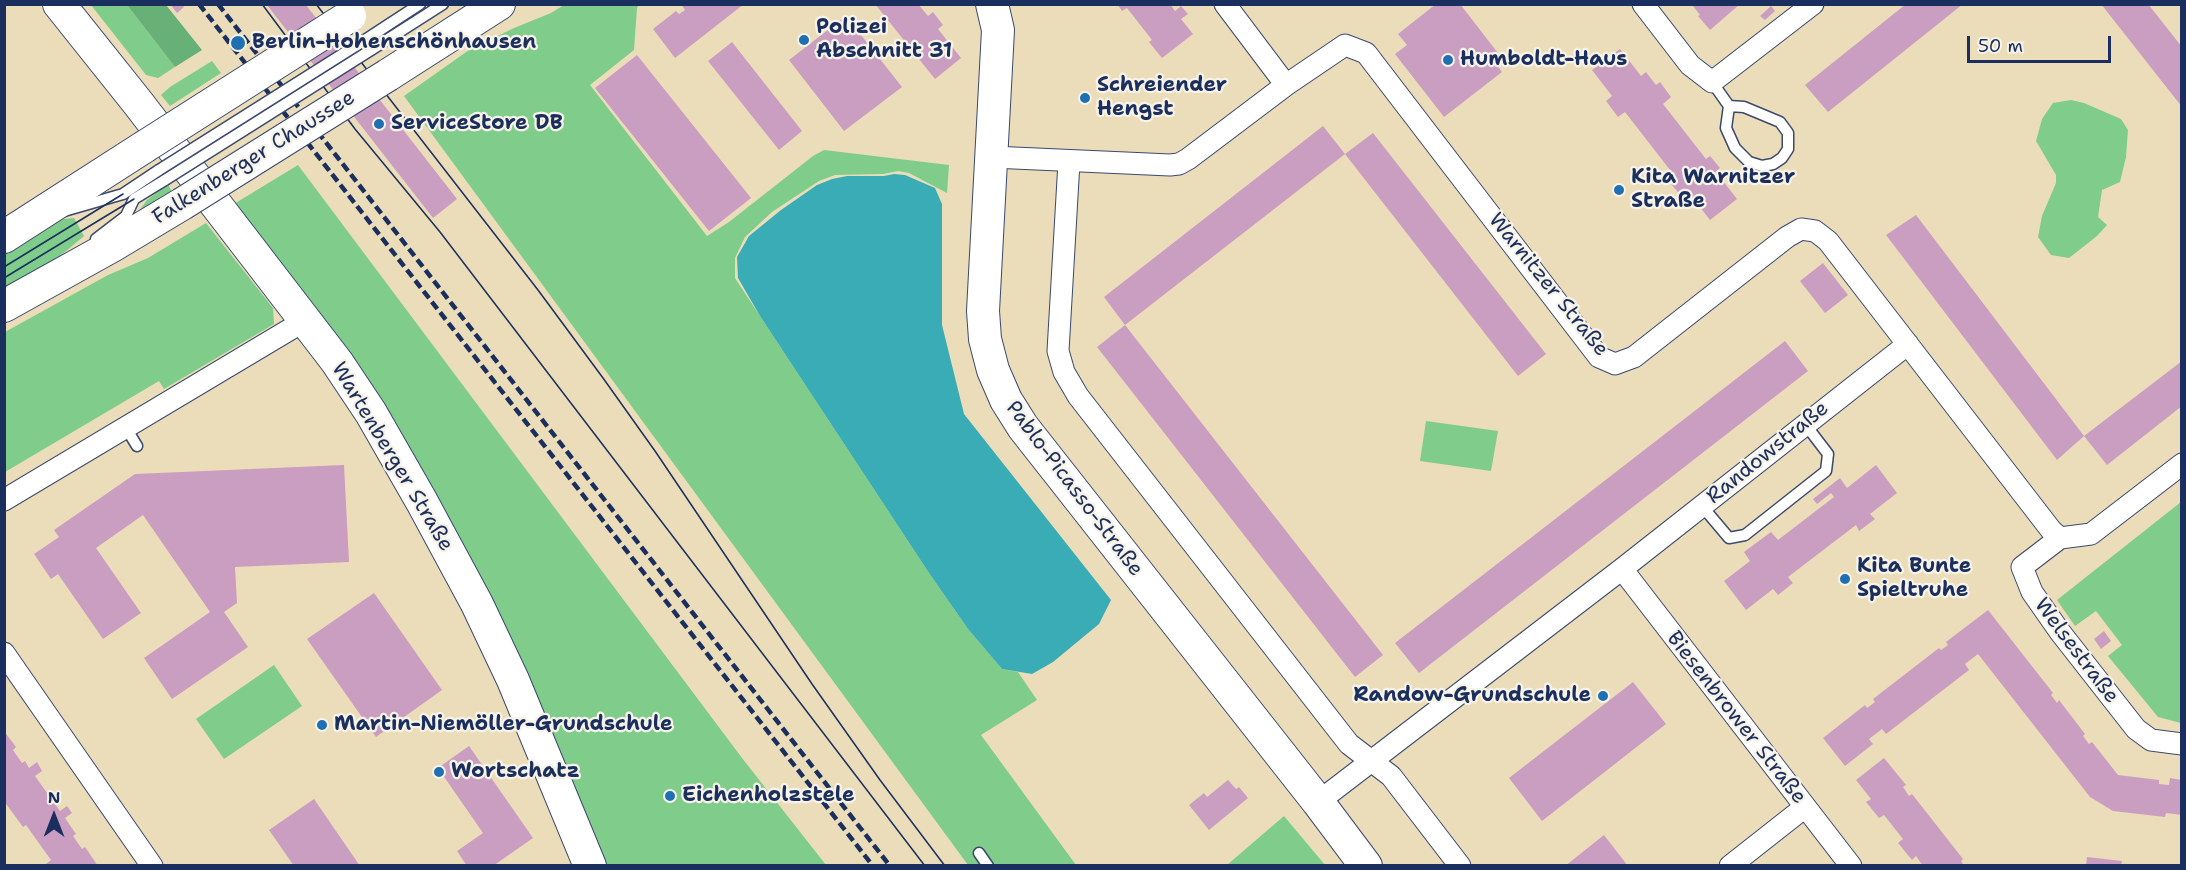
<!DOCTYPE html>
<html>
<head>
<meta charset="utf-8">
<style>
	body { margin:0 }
	#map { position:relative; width:2186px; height:870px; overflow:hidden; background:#ebddba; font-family:"Shantell Sans",sans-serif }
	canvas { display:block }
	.frame { position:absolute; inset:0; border:6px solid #1b2f5e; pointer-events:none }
	.north { position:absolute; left:24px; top:786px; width:60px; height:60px; -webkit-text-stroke:4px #f7f3e8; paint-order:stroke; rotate:0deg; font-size:16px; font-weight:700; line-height:24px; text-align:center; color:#1b2f5e }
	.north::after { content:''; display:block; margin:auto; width:21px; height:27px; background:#1b2f5e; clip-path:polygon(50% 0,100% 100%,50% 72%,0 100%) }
	.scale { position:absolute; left:1967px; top:36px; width:144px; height:27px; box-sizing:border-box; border:3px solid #1b2f5e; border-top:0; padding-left:8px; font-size:18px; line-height:21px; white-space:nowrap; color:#1b2f5e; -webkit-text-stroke:4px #f7f3e8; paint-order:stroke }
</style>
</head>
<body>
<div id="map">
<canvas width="2186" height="870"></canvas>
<div class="frame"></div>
<div class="north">N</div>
<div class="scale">50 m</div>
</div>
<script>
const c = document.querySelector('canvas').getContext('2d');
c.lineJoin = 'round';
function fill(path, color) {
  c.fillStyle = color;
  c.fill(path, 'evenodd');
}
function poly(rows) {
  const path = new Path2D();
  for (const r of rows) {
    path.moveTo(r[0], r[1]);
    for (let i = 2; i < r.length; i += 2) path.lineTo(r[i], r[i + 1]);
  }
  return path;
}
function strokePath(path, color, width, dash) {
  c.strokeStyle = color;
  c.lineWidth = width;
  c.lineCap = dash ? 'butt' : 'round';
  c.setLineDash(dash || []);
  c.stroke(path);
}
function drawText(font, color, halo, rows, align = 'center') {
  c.font = font + ' "Shantell Sans",sans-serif';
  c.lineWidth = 4.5;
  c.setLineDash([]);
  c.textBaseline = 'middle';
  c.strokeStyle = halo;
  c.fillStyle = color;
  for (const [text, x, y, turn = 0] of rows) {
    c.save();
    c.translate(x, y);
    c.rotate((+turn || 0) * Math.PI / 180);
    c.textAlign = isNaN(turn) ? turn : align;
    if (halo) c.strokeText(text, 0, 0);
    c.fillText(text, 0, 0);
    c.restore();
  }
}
fill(poly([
	[91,5,127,5,175,67,158,78,146,75],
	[564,5,639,5,637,8,634,50,590,85,707,236,729,222,813,156,824,150,949,165,947,193,909,173,898,171,883,174,835,175,819,181,772,212,745,237,735,258,735,278,929,573,968,629,1002,669,1018,672,1037,700,981,735,1076,865,968,865,404,96,469,50,514,28,551,13],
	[212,61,221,73,170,106,161,95,170,87],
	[2071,100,2084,103,2121,119,2128,130,2126,157,2120,182,2102,190,2098,217,2107,225,2097,236,2069,258,2051,255,2038,237,2042,216,2056,183,2056,175,2036,141,2042,119,2053,103],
	[298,165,742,758,826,865,602,865,531,696,229,207],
	[168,184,174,197,136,215,147,200],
	[74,218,84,236,41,272,5,294,5,248,53,220],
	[206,223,273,308,274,324,164,389,159,381,5,472,5,332,108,275,148,258],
	[1426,421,1498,431,1491,471,1420,461],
	[2181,502,2181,723,2158,717,2108,656,2122,645,2096,611,2075,626,2057,600],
	[274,665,302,706,224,759,196,719],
	[1284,816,1325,865,1227,865]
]), '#7fcc8b');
fill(poly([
	[127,5,166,5,202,50,175,67]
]), '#67b077');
fill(poly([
	[894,174,905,175,935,188,942,204,942,325,964,414,1111,600,1099,624,1053,662,1032,674,1002,669,968,629,929,573,760,316,738,278,737,257,749,236,781,210,817,185,832,179,847,176,884,176]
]), '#3aacb5');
fill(poly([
	[170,4,182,4,184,7,177,13],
	[681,4,744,4,675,58,653,29,676,11,679,14,685,10],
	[875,4,918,4,928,16,933,12,943,25,938,29,961,58,935,79],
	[1117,4,1170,4,1175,11,1181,6,1188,14,1181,19,1193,34,1162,58,1149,42,1152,40,1127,8,1122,11],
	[1436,4,1460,4,1501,57,1495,62,1502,72,1444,117,1395,54,1407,45,1398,34],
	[1694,4,1740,4,1710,30,1698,16,1700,15,1693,6],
	[1906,4,1963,4,1828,112,1805,85],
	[2101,4,2148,4,2182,47,2182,107],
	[267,5,306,5,457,199,433,218],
	[1771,6,1775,11,1765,20,1760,16],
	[846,16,902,87,844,131,789,60],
	[732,42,802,131,779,150,708,61],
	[1620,49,1641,76,1646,72,1656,85,1660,82,1671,97,1663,104,1706,159,1710,156,1720,168,1716,172,1737,199,1710,220,1689,193,1683,198,1671,184,1677,179,1625,112,1618,117,1606,101,1612,96,1592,70],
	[637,55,751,198,709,231,595,88],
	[1323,126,1345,154,1373,133,1546,354,1518,376,1345,154,1125,325,1104,297],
	[1916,215,2084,436,2057,460,1886,235],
	[1823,263,1848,295,1825,313,1800,281],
	[1125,325,1383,655,1355,677,1097,347],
	[1785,341,1808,371,1419,673,1395,643],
	[2182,361,2182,406,2107,465,2084,436],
	[344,465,349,562,235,567,237,603,224,612,248,647,172,699,144,658,210,612,143,515,96,548,141,613,103,639,58,574,51,579,34,554,59,537,54,530,135,474],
	[1876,465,1897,493,1870,514,1875,519,1859,531,1856,525,1788,577,1793,583,1778,595,1773,589,1746,610,1724,581,1750,561,1744,552,1771,532,1778,540,1834,497,1831,493,1817,504,1813,499,1840,478,1847,488],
	[374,593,442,690,376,737,307,639],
	[1988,610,2053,693,2051,695,2057,703,2059,700,2085,734,2083,736,2089,744,2092,742,2118,775,2159,780,2159,784,2169,785,2170,778,2182,780,2182,815,2166,813,2165,817,2113,811,2090,797,1978,654,1965,664,1969,670,1886,734,1882,729,1869,739,1873,744,1845,766,1823,738,1865,705,1867,708,1875,702,1873,699,1939,648,1941,650,1948,645,1946,642],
	[2104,631,2111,641,2101,649,2094,639],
	[1633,682,1666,724,1542,821,1509,778],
	[4,731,16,747,13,750,22,763,25,761,29,768,37,762,42,771,35,776,60,811,67,806,72,813,65,818,76,834,73,836,82,849,85,847,98,866,48,866,46,864,51,860,26,825,23,827,4,801],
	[469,746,533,838,493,866,467,866,457,851,483,833,438,768],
	[1884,758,1906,785,1903,787,1909,796,1912,794,1963,859,1961,861,1964,866,1923,866,1916,856,1912,860,1898,843,1903,839,1884,815,1879,818,1866,802,1871,799,1856,780],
	[1228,780,1236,789,1239,787,1248,798,1209,830,1189,805,1204,793,1207,797],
	[314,799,360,866,294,866,269,830],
	[1604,835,1628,866,1565,866],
	[2087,857,2122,861,2121,866,2086,866]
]), '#ca9ec0');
const lane = poly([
	[365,40,420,4],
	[371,50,443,4],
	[1712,82,1729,106,1726,128,1735,148,1749,162,1762,166,1773,164,1782,158,1788,149,1788,133,1780,122,1744,107,1729,106],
	[64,211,123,194,159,170],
	[96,239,126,216,134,199,165,180],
	[126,428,137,446],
	[1702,506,1729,538,1745,535,1826,471,1828,454,1805,424],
	[979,853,988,866]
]);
const street = poly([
	[1643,4,1690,65,1712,82,1813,4],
	[1286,85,1345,45,1366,53,1599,357,1615,364,1634,357,1787,237,1801,229,1815,231,1828,241,2051,530,2060,538,2091,534,2182,464],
	[992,157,1170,165,1179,164,1188,159,1286,85,1225,4],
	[1069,162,1058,351,1064,372,1078,396,1349,744,1391,776,1460,866],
	[4,500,304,321],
	[2060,538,2022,567,2032,592,2060,632,2136,729,2151,740,2182,744],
	[1622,569,1851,866],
	[4,653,152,866],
	[1318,802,1622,569,1908,344],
	[1730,866,1805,807]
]);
const secondary = poly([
	[59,4,138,103,337,362,371,413,422,502,477,604,513,680,590,866],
	[992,4,998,30,983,311,985,339,993,370,1006,400,1023,427,1318,802,1366,866],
	[388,75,499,4],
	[4,237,144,147],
	[4,306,112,246,182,204]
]);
strokePath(lane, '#3a496c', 13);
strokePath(street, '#3a496c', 23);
strokePath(secondary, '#3a496c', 34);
strokePath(lane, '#fff', 10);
strokePath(street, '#fff', 21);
strokePath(secondary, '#fff', 32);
strokePath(poly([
	[262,4,355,129,440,232,925,866],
	[316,4,538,290,603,378,655,451,812,684,880,780,945,866],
	[4,267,123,194],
	[4,278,134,199]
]), '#1b2f5e', 1.5);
strokePath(poly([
	[199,4,873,866],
	[218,4,890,866]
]), '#1b2f5e', 4.5, [9, 4.5]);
const laneBridge = poly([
	[159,170,365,40],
	[165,180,371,50]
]);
const secondaryBridge = poly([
	[144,147,350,16],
	[182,204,388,75]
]);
strokePath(laneBridge, '#3a496c', 13, []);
strokePath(secondaryBridge, '#3a496c', 34, []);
strokePath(laneBridge, '#fff', 10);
strokePath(secondaryBridge, '#fff', 32);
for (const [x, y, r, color] of [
	[804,40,6,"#1f6fb2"],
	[238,43,8,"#1f6fb2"],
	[1448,60,6,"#1f6fb2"],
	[1085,98,6,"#1f6fb2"],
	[379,124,6,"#1f6fb2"],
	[1619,190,6,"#1f6fb2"],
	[1845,579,6,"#1f6fb2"],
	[1603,696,6,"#1f6fb2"],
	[322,725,6,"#1f6fb2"],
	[439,772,6,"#1f6fb2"],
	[670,796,6,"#1f6fb2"]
]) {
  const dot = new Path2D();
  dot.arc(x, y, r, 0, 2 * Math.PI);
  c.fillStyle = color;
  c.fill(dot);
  strokePath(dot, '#f7f3e8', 2);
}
drawText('bold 21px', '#1b2f5e', '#f7f3e8', [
	["Polizei",816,28],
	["Abschnitt 31",816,52],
	["Berlin-Hohenschönhausen",252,43],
	["Humboldt-Haus",1460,60],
	["Schreiender",1097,86],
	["Hengst",1097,110],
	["ServiceStore DB",391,124],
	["Kita Warnitzer",1631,178],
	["Straße",1631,202],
	["Kita Bunte",1857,567],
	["Spieltruhe",1857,591],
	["Randow-Grundschule",1591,696,"right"],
	["Martin-Niemöller-Grundschule",334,725],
	["Wortschatz",451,772],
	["Eichenholzstele",682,796]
], 'left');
drawText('21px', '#1b2f5e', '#f7f3e8', [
	["Falkenberger Chaussee",254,158,-32],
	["Warnitzer Straße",1548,285,51],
	["Randowstraße",1768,453,-39],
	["Wartenberger Straße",392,457,59],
	["Pablo-Picasso-Straße",1074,489,53],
	["Welsestraße",2076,651,53],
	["Biesenbrower Straße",1736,718,52]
]);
</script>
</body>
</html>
